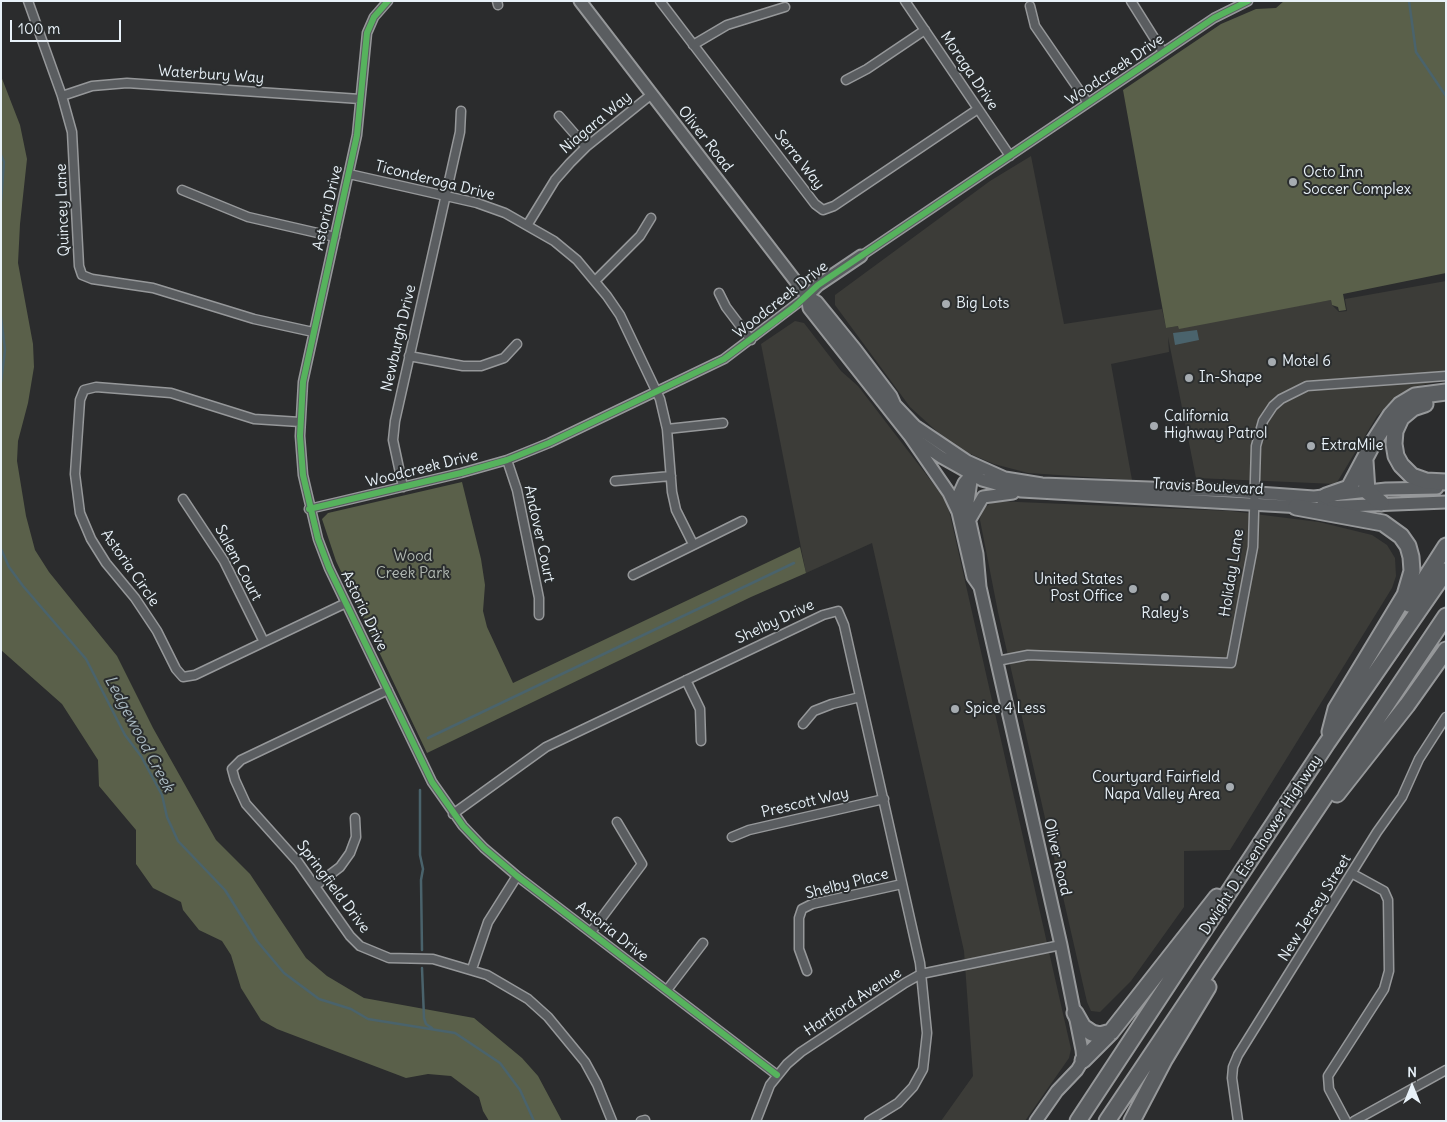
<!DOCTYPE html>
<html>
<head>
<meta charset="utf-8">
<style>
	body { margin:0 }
	#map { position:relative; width:1447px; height:1122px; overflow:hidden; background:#2b2c2d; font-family:Delius,sans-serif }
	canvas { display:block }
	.frame { position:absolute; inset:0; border:2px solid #e8f1f8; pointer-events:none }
	.north { position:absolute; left:1387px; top:1062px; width:50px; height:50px; -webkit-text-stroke:4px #2a2d2e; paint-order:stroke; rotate:0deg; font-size:14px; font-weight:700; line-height:20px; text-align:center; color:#e8f1f8 }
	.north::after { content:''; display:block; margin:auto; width:18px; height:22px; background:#e8f1f8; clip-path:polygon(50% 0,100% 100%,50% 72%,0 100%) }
	.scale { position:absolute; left:10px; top:20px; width:111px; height:22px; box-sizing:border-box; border:2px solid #e8f1f8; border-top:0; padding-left:6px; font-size:15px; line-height:18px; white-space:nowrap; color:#e8f1f8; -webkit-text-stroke:4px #2a2d2e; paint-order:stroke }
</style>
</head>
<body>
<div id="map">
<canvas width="1447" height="1122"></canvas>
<div class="frame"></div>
<div class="north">N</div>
<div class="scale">100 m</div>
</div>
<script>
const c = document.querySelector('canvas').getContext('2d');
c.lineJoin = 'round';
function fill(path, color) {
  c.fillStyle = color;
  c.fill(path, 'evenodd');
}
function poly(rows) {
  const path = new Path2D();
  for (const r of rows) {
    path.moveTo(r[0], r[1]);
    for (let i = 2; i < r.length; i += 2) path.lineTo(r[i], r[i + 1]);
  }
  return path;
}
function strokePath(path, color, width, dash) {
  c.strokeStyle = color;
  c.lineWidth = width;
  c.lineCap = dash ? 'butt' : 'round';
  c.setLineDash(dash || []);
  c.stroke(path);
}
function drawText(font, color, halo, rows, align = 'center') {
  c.font = font + ' Delius,sans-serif';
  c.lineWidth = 4;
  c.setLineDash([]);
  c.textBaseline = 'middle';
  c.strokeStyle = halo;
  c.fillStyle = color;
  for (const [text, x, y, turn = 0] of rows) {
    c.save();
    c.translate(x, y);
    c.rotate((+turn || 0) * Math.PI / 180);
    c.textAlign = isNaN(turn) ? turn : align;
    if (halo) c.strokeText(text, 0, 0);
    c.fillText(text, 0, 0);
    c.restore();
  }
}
fill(poly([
	[1031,156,1064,324,1162,309,1166,328,1331,300,1332,305,1339,312,1347,311,1345,299,1446,281,1446,379,1412,388,1392,401,1377,416,1336,484,1196,478,1168,337,1169,352,1111,364,1132,480,1028,473,994,464,954,447,910,407,835,305,835,295,990,181],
	[795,321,804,323,841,371,858,386,942,495,948,506,1071,1049,1069,1058,1025,1121,941,1121,973,1076,964,951,872,543,806,573,761,344],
	[994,501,1231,511,1319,522,1372,535,1387,545,1395,558,1396,576,1392,588,1230,850,1184,851,1184,907,1131,981,1100,1012,1091,1011,1087,1002,998,612,980,520,981,510]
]), '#3c3c38');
fill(poly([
	[1284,1,1446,1,1446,273,1343,294,1346,310,1339,311,1338,307,1332,305,1331,300,1179,329,1178,326,1166,328,1123,90,1221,24,1256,9,1276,8],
	[1,76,20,125,27,159,20,224,18,263,33,344,34,367,28,403,18,441,17,461,26,516,35,550,49,572,117,656,153,728,216,840,250,874,306,958,327,976,364,998,474,1018,522,1058,538,1076,562,1121,489,1121,483,1111,479,1097,451,1076,428,1074,406,1078,277,1029,261,1020,241,988,231,955,222,941,199,930,183,910,181,902,153,888,136,864,136,830,99,786,98,760,62,704,1,650],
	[462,482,481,559,485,585,483,611,487,627,513,683,800,547,806,573,751,597,427,753,336,561,322,519,328,513]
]), '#5a604a');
fill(poly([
	[1197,330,1199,340,1175,345,1173,333]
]), '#4a636c');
strokePath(poly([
	[1409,1,1416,52,1446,96],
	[1,155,4,162,1,201],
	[1,317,5,350,1,382],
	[1,549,9,567,23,586,86,659,125,735,141,756,162,795,167,817,178,841,225,890,257,941,284,973,319,999,351,1009,368,1019,455,1033,500,1063,520,1090,534,1121],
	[428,738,794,563],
	[420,790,420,855,423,869,421,880,422,950],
	[422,968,424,1018,426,1024,432,1028]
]), '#4a636c', 2.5);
const street = poly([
	[28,1,62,96,72,132,79,266,82,275,92,279,153,288,254,319,313,332],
	[388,1,374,17,367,33,357,135,303,382,300,436,303,475,318,539,329,568,432,782,463,826,484,848,517,876,777,1075],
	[497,1,498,5],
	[660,1,815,204,823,210,834,206,978,109],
	[905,1,1010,156],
	[1131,1,1163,52],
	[1030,6,1035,26,1088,103],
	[693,45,727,25,785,7],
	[846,80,867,69,925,30],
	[62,96,92,86,127,83,360,99],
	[559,116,586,147],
	[349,174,477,203,505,213,554,241,577,260,607,296,620,315,660,399,667,429,672,492,676,510,693,544],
	[182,190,248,217,335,237],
	[528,224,555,180,570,163,586,147,652,94],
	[861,256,1214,18,1248,1],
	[595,281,640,236,651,218],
	[719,293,726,307,751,340],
	[409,356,463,366,481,366,504,358,517,344],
	[300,422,254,419,171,393,96,387,84,390,80,400,75,474,80,513,91,539,106,563,135,598,157,631,176,669,183,677,195,675,346,603],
	[667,429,723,423],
	[507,460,517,490,539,598,539,615],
	[615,481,671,476],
	[403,487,393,440,395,421,460,132,461,111],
	[183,499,224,561,264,642],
	[309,509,461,473,507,460,549,443,724,359,807,296],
	[633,575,742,521],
	[997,661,1028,655,1231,663,1253,547,1256,446,1263,421,1273,406,1281,399,1307,386,1446,376],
	[686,680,700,709,701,741],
	[388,690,241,760,232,769,235,780,246,804,298,862,350,936,360,946,389,958,433,959,487,975,528,999,548,1017,585,1062,597,1084,612,1121],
	[803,724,814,711,832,704,860,697],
	[453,814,546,747,823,615,838,611,844,625,920,963,927,1033,923,1069,913,1087,898,1103,869,1121],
	[732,837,749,830,884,799],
	[315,886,340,867,350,853,356,837,355,818],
	[591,932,642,864,617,822],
	[472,969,488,922,517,876],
	[807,971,799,949,799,918,802,909,812,904,902,884],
	[667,990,703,943],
	[641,1121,645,1120],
	[756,1121,770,1085,787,1064,801,1052,905,983,921,974,1061,945],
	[1238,1121,1232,1078,1233,1067,1238,1055,1377,832,1402,797,1419,759,1446,717],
	[1346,1121,1329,1089,1328,1076,1384,989,1389,971,1388,900,1384,891,1353,874],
	[1354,1121,1446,1070]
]);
const secondary = poly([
	[580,1,807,296,817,302,856,350,891,396,895,405,915,426,967,461,1005,478,1042,484,1230,491,1314,497,1386,489,1437,488],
	[807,296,809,308,909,435,949,493,958,512],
	[807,296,818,285,861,256],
	[909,435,941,457,982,480,1021,491,1302,507],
	[972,474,967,509,977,554,980,587,1061,945,1082,1050,1083,1060,1077,1070,1057,1091,1036,1121],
	[972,474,964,483,959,494,958,512,973,577,980,587],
	[1321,507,1446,502],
	[969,521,983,497,1013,493]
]);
const highway = poly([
	[1425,404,1413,408,1401,418,1395,431,1394,444,1396,456,1401,465,1412,476,1426,481,1446,482],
	[1365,461,1367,491,1381,503],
	[1326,496,1349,488,1373,443,1391,415,1400,405,1415,396,1446,392],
	[1296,507,1383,523,1401,536,1408,546,1411,557,1412,571,1405,595,1336,709,1330,732],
	[1409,604,1446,546],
	[1337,794,1407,705,1446,650],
	[1075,1013,1083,1027,1092,1033,1100,1035,1111,1032],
	[1083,1060,1111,1032,1217,897],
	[1078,1121,1327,743,1446,571],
	[1107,1121,1446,616],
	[1132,1121,1164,1060,1208,987]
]);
strokePath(street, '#96989a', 11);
strokePath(secondary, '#96989a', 15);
strokePath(highway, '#96989a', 19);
strokePath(street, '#5a5d60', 8);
strokePath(secondary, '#5a5d60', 11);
strokePath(highway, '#5a5d60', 15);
strokePath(poly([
	[388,1,374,17,367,33,357,135,303,382,300,436,303,475,318,539,329,568,432,782,463,826,484,848,517,876,777,1075],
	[309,509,461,473,507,460,549,443,724,359,794,307,818,285,1214,18,1248,1]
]), '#56b35d', 6);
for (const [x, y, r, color] of [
	[1293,182,5,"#a6acb1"],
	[946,304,5,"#a6acb1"],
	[1272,362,5,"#a6acb1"],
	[1189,378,5,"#a6acb1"],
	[1154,426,5,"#a6acb1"],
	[1311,446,5,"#a6acb1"],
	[1133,589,5,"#a6acb1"],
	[1165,597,5,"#a6acb1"],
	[955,709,5,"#a6acb1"],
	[1230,787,5,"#a6acb1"]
]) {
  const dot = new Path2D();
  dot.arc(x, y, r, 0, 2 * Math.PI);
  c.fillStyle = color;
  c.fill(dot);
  strokePath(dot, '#2a2d2e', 2);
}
drawText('15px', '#e8f1f8', '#2a2d2e', [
	["Woodcreek Drive",1115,70,-34],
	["Moraga Drive",969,71,56],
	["Waterbury Way",211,75,4],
	["Niagara Way",596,123,-40],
	["Oliver Road",705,139,52],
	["Serra Way",799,160,52],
	["Ticonderoga Drive",435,181,14],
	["Astoria Drive",328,208,-77],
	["Quincey Lane",63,210,-92],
	["Woodcreek Drive",781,300,-38],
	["Newburgh Drive",399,338,-77],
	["Woodcreek Drive",422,469,-14],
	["Travis Boulevard",1208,487,3],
	["Andover Court",539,534,78],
	["Salem Court",238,563,62],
	["Astoria Circle",130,568,55],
	["Holiday Lane",1232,573,-81],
	["Astoria Drive",364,611,64],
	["Shelby Drive",775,622,-25],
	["Prescott Way",805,803,-13],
	["Dwight D. Eisenhower Highway",1261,845,-57],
	["Oliver Road",1057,857,77],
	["Shelby Place",847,884,-14],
	["Springfield Drive",333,887,53],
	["New Jersey Street",1315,908,-58],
	["Astoria Drive",612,932,38],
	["Hartford Avenue",853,1002,-33]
]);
drawText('15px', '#e8f1f8', '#2a2d2e', [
	["Octo Inn",1303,173],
	["Soccer Complex",1303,190],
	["Big Lots",956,304],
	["Motel 6",1282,362],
	["In-Shape",1199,378],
	["California",1164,417],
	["Highway Patrol",1164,434],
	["ExtraMile",1321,446],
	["United States",1123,580,"right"],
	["Post Office",1123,597,"right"],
	["Raley's",1165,614,"center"],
	["Spice 4 Less",965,709],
	["Courtyard Fairfield",1220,778,"right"],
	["Napa Valley Area",1220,795,"right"]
], 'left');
drawText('15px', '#b2bab4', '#2a2d2e', [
	["Wood",413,557],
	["Creek Park",413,574]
]);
drawText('italic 16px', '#aabac2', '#2a2d2e', [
	["Ledgewood Creek",139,734,62]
]);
</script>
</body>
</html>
